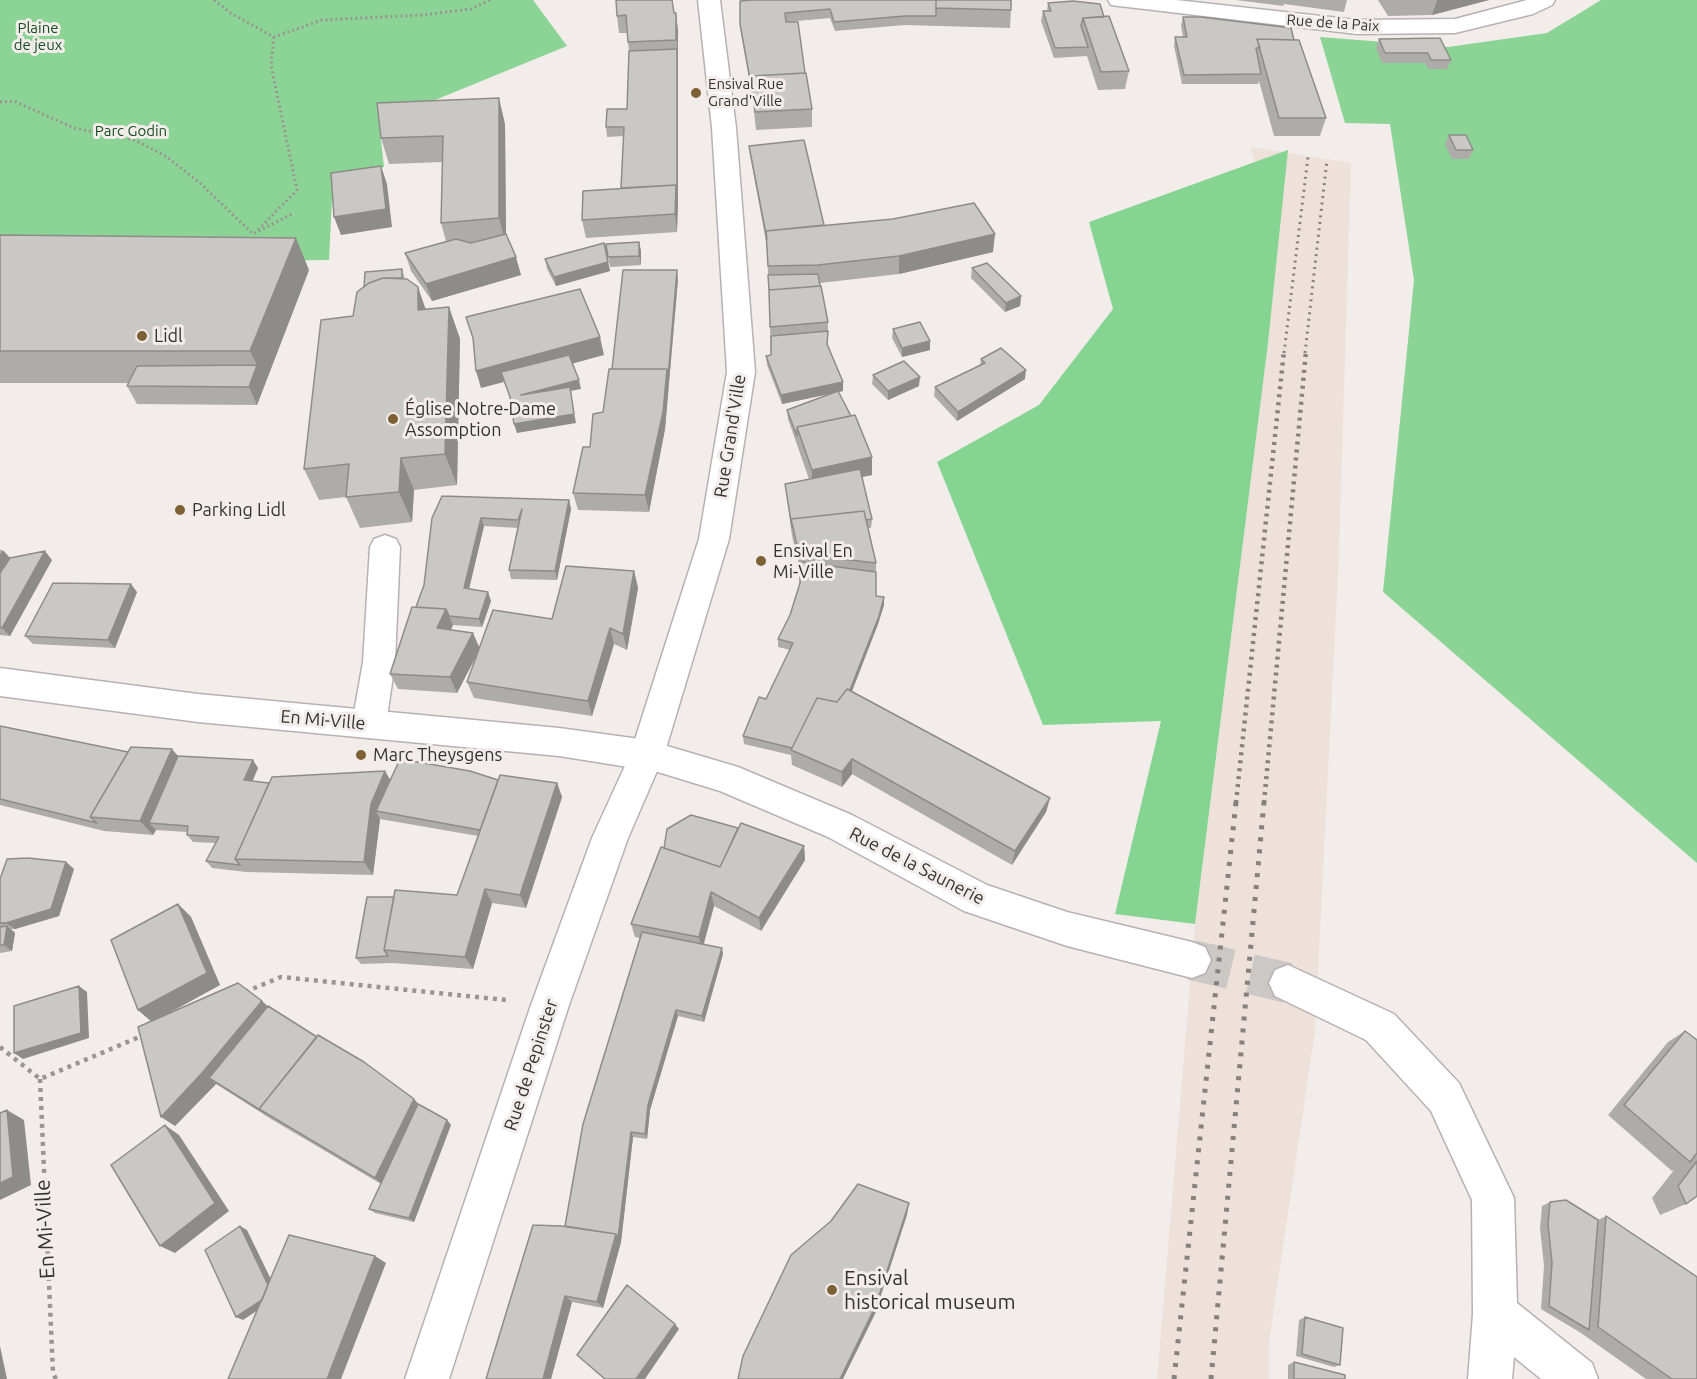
<!DOCTYPE html>
<html>
<head>
<meta charset="utf-8">
<style>
	body { margin:0 }
	canvas { display:block; background:#f2edea }
</style>
</head>
<body>
<canvas width="1697" height="1379"></canvas>
<script>
const c = document.querySelector('canvas').getContext('2d');
c.lineJoin = 'round';
function fill(path, color) {
  c.fillStyle = color;
  c.fill(path, 'evenodd');
}
function poly(rows) {
  const path = new Path2D();
  for (const r of rows) {
    path.moveTo(r[0], r[1]);
    for (let i = 2; i < r.length; i += 2) path.lineTo(r[i], r[i + 1]);
  }
  return path;
}
function strokePath(path, color, width, dash) {
  c.strokeStyle = color;
  c.lineWidth = width;
  c.lineCap = dash ? 'butt' : 'round';
  c.setLineDash(dash || []);
  c.stroke(path);
}
function drawText(font, color, halo, rows, align = 'center') {
  c.font = font + ' Ubuntu,sans-serif';
  c.lineWidth = 6;
  c.setLineDash([]);
  c.textBaseline = 'middle';
  c.strokeStyle = halo;
  c.fillStyle = color;
  for (const [text, x, y, turn = 0] of rows) {
    c.save();
    c.translate(x, y);
    c.rotate((+turn || 0) * Math.PI / 180);
    c.textAlign = isNaN(turn) ? turn : align;
    if (halo) c.strokeText(text, 0, 0);
    c.fillText(text, 0, 0);
    c.restore();
  }
}
fill(poly([
	[1250,147,1351,163,1339,554,1315,1031,1269,1342,1269,1379,1157,1379,1195,924,1268,343,1279,232]
]), '#ede1da');
fill(poly([
	[0,0,533,0,567,46,379,123,384,167,333,179,329,260,0,263],
	[1601,0,1697,0,1697,863,1383,592,1414,280,1390,124,1345,123,1320,37,1448,47,1547,33]
]), '#8bd495');
fill(poly([
	[1288,150,1268,343,1195,924,1115,914,1161,721,1043,725,937,462,1039,405,1113,309,1089,222]
]), '#86d491');
strokePath(poly([
	[1192,960,1288,983]
]), '#ccc8c5', 40, [40, 20]);
const street = poly([
	[1108,0,1176,0,1357,20,1455,19,1527,0,1555,0,1552,5,1533,14,1455,33,1357,34,1119,6,1111,5,1108,0],
	[385,535,396,539,400,547,395,662,386,724,381,734,369,738,357,734,352,724,363,662,370,547,374,539,385,535],
	[647,740,738,767,852,815,987,885,1067,912,1192,942,1205,947,1211,960,1205,973,1192,978,1067,946,964,911,828,837,720,791,635,765,630,755,635,745,647,740],
	[1288,965,1394,1014,1459,1083,1514,1198,1517,1303,1592,1363,1598,1379,1541,1379,1514,1357,1512,1379,1468,1379,1473,1314,1472,1200,1431,1111,1366,1040,1275,996,1269,983,1275,970,1288,965]
]);
const secondary = poly([
	[0,668,198,694,559,728,647,740,659,745,664,755,659,765,647,770,559,756,198,722,0,696,0,668]
]);
const primary = poly([
	[698,0,720,0,736,128,755,372,729,539,664,755,628,838,569,1005,449,1379,405,1379,531,1005,592,838,630,755,699,539,727,372,712,128,698,0]
]);
strokePath(street, '#b7b2b0', 3);
strokePath(secondary, '#b7b2b0', 3);
strokePath(primary, '#b7b2b0', 3);
strokePath(poly([
	[214,0,232,14,274,37,322,20,423,15,471,9,490,0],
	[0,102,14,101,74,128,135,140,167,157,200,183,253,234,294,213],
	[258,230,297,190,271,65,274,37]
]), '#999593', 3, [2, 3]);
strokePath(poly([
	[245,992,281,977,506,1000],
	[0,1047,40,1079,144,1035],
	[40,1079,53,1373,56,1379]
]), '#999593', 4.5, [4, 5]);
fill(street, '#fff');
fill(secondary, '#fff');
fill(primary, '#fff');
strokePath(poly([
	[1284,353,1308,157],
	[1305,353,1327,160]
]), '#84817f', 3, [2, 4.5]);
strokePath(poly([
	[1236,803,1284,351],
	[1264,803,1306,351]
]), '#84817f', 4.5, [3, 5]);
strokePath(poly([
	[1174,1379,1236,802],
	[1211,1379,1264,802]
]), '#84817f', 5, [4, 8]);
fill(poly([
	[1236,0,1347,0,1344,12,1284,4,1283,6],
	[1378,0,1489,0,1432,15,1388,16],
	[740,1,1011,10,1010,28,905,25,835,31,830,18,786,22,812,109,812,127,756,130,752,94,741,33],
	[1048,3,1104,17,1129,71,1125,89,1098,90,1087,56,1054,58,1041,21,1043,11,1047,11],
	[676,13,678,31,678,203,677,232,586,238,582,220,621,188,624,136,607,137,606,127,627,109,629,51,627,33,619,33,617,16],
	[1183,17,1294,40,1326,118,1320,136,1274,136,1259,81,1258,84,1182,84,1174,46,1175,37,1183,37,1181,26],
	[1379,39,1451,60,1447,69,1428,69,1425,63,1382,63,1376,48],
	[505,124,506,234,521,275,432,301,411,271,405,253,446,241,441,223,443,162,389,164,381,138],
	[1449,135,1473,150,1469,159,1452,159,1445,144],
	[749,146,824,225,993,252,899,274,820,283,828,322,828,346,843,391,838,392,872,475,862,477,872,519,871,528,868,528,876,563,876,596,884,605,878,624,852,691,1050,798,1046,812,1012,865,852,774,842,787,792,765,791,755,744,744,743,736,766,699,790,650,778,647,778,639,790,615,800,583,800,569,792,536,785,484,809,479,788,419,787,410,833,393,782,404,767,365,766,356,771,355,767,247,750,155],
	[0,235,309,270,257,405,137,404,127,386,128,383,0,383],
	[639,242,641,251,641,265,610,267,606,244],
	[545,259,608,262,610,271,556,286,547,269],
	[972,268,1021,296,1020,306,1005,312,971,278],
	[402,269,405,279,425,309,449,307,460,339,457,485,414,490,412,522,360,528,346,497,319,500,304,469,353,316],
	[678,279,665,429,649,512,578,510,573,493,603,412,612,369],
	[893,329,930,341,930,350,902,357,892,338],
	[981,359,1025,379,957,421,934,396,935,387,980,365],
	[873,375,919,386,888,400,872,384],
	[569,500,571,509,557,580,511,579,509,570,518,528,484,526,469,589,491,601,482,627,453,625,451,630,473,633,479,648,552,619,634,571,638,588,627,650,614,644,592,716,474,698,467,682,477,654,457,693,398,689,390,674,424,585,432,518],
	[0,549,10,558,52,560,10,636,0,635],
	[137,592,115,648,33,644,25,636],
	[0,726,128,752,178,756,258,768,252,781,269,783,390,779,498,780,557,783,562,797,526,908,492,903,473,969,393,963,361,964,356,958,457,895,478,836,380,819,373,875,246,872,212,868,206,861,215,843,193,842,187,835,187,832,156,830,153,835,104,831,0,805],
	[738,828,804,846,805,860,761,931,714,906,704,944,723,954,704,1022,678,1016,650,1110,647,1139,633,1137,621,1242,603,1308,572,1302,551,1379,486,1379,565,1226,640,938,635,937,631,924,664,848],
	[66,862,74,869,59,916,15,929,11,929,15,933,12,951,0,953,0,879],
	[178,904,191,917,220,985,164,1016,268,1006,418,1104,447,1120,451,1125,414,1222,375,1213,369,1209,381,1184,271,1119,216,1084,175,1126,151,1021,138,1010],
	[1685,1031,1697,1040,1697,1196,1686,1204,1660,1215,1652,1198,1674,1170,1672,1171,1608,1115,1668,1042],
	[1550,1202,1598,1220,1606,1216,1697,1379,1646,1379,1581,1333,1541,1309,1544,1266,1540,1228,1542,1206],
	[1305,1317,1340,1365,1334,1367,1296,1356,1299,1320],
	[1294,1362,1345,1379,1288,1379,1288,1365]
]), '#aeaca9');
fill(poly([
	[1437,0,1489,0,1432,15],
	[676,13,678,31,678,203,677,232,675,214,677,49],
	[499,98,505,124,506,244,499,218],
	[381,166,387,184,392,227,341,235,334,217],
	[995,234,993,252,899,274,899,256],
	[296,238,309,270,257,405,249,387,257,365,250,351],
	[639,242,641,251,641,265,639,256],
	[516,257,521,275,432,301,426,284],
	[608,262,610,271,556,286,554,277],
	[677,270,678,279,665,429,649,512,645,495],
	[418,287,429,319,418,310],
	[1021,296,1020,306,1005,312,1006,303],
	[449,307,460,339,457,485,445,454],
	[600,337,604,355,505,382,501,372,504,382,481,388,476,371],
	[930,341,930,350,902,357,902,348],
	[1026,370,1025,379,957,421,958,412],
	[920,377,919,386,888,400,888,391],
	[579,380,581,389,570,391,576,423,517,433,514,424,521,395],
	[843,382,843,391,782,404,781,395],
	[872,457,872,475,812,487,812,470],
	[401,458,414,490,412,522,399,492],
	[569,500,571,509,557,580,555,571],
	[481,518,484,526,467,597,464,588],
	[3,550,17,566,0,593,0,555],
	[45,551,52,560,10,636,2,628],
	[634,571,638,588,627,650,623,634],
	[131,584,137,592,115,648,108,640],
	[488,592,491,601,482,627,479,619],
	[884,597,884,605,878,624,847,704,837,709],
	[446,609,453,625,444,644,437,628],
	[610,628,614,644,592,716,588,701],
	[473,633,480,649,457,693,450,677],
	[172,749,184,763,149,823,156,830,153,835,140,821],
	[852,759,852,774,842,787,842,772],
	[253,760,258,768,250,787,244,780],
	[385,771,394,786,376,811,380,819,373,875,364,862,371,804],
	[557,783,562,797,526,908,520,895],
	[1050,798,1046,812,1012,865,1015,851],
	[804,846,805,860,761,931,759,918],
	[66,862,74,869,59,916,15,929,6,923],
	[485,889,492,903,473,969,465,957],
	[711,892,714,906,702,949,699,937],
	[178,904,191,917,220,985,152,1022,138,1010],
	[7,926,15,933,12,951,4,945],
	[722,948,723,954,704,1022,702,1016],
	[79,986,87,992,89,1038,23,1059,14,1053],
	[262,1001,274,1012,209,1078,216,1084,175,1126,161,1117],
	[676,1010,678,1016,650,1110,647,1139,645,1134,648,1105],
	[414,1099,423,1109,385,1187,375,1178],
	[7,1110,24,1120,31,1185,0,1200,0,1183],
	[447,1120,451,1125,414,1222,409,1218],
	[165,1125,179,1135,229,1211,175,1253,160,1246],
	[631,1132,633,1137,621,1242,603,1308,597,1302],
	[909,1203,907,1215,875,1314,843,1379,840,1379],
	[240,1226,247,1230,279,1296,243,1320,236,1317],
	[375,1256,386,1263,341,1379,327,1379],
	[565,1296,572,1302,551,1379,543,1379],
	[675,1324,679,1329,645,1379,636,1379],
	[0,1346,7,1379,0,1379]
]), '#8d8c89');
const building = poly([
	[616,0,672,0,674,13,676,13,676,40,628,42,626,15,617,16,616,0],
	[752,0,936,0,936,16,905,16,834,22,830,9,785,13,786,22,798,22,805,73,751,76,751,85,740,24,740,1,752,0],
	[936,0,1011,0,1011,10,936,8,936,0],
	[1073,1,1100,4,1104,17,1083,18,1081,26,1088,47,1055,48,1043,11,1051,11,1048,3,1073,1],
	[1109,16,1129,71,1101,72,1083,18,1109,16],
	[1183,17,1201,17,1291,28,1294,40,1257,39,1260,48,1256,48,1261,74,1184,75,1175,37,1187,37,1183,17],
	[1440,38,1451,60,1431,60,1428,53,1385,53,1379,39,1440,38],
	[1257,39,1299,40,1326,118,1279,118,1257,39],
	[677,49,677,194,676,185,621,188,624,127,606,127,607,109,627,109,629,51,677,49],
	[806,73,812,109,755,112,751,76,806,73],
	[499,98,499,218,441,223,443,136,381,138,377,103,499,98],
	[1449,135,1466,135,1473,150,1456,150,1449,135],
	[804,140,824,225,766,231,767,239,749,146,804,140],
	[381,166,386,209,334,217,331,173,381,166],
	[676,185,675,214,582,220,583,191,676,185],
	[974,203,995,234,899,256,818,265,768,266,766,231,893,219,974,203],
	[506,234,516,257,426,284,405,253,456,239,471,243,506,234],
	[0,235,296,238,250,351,0,351,0,235],
	[639,242,639,256,608,257,606,244,639,242],
	[604,243,608,262,554,277,545,259,604,243],
	[987,263,1021,296,1006,303,972,268,987,263],
	[402,269,402,278,383,278,369,283,364,287,365,272,402,269],
	[623,270,677,270,668,378,667,369,612,369,623,270],
	[818,274,820,286,769,290,768,275,818,274],
	[383,278,407,279,418,287,418,310,449,307,445,454,401,458,399,492,346,497,349,464,304,469,321,320,353,316,357,292,369,283,383,278],
	[821,286,828,322,770,327,769,290,821,286],
	[580,289,600,337,476,371,473,338,466,317,580,289],
	[920,322,930,341,902,348,893,329,920,322],
	[828,331,827,344,843,382,781,395,766,356,771,355,771,336,828,331],
	[1001,348,1026,370,958,412,935,387,985,363,981,359,1001,348],
	[569,355,579,380,521,395,570,387,574,414,514,424,510,397,501,372,569,355],
	[904,361,920,377,888,391,873,375,904,361],
	[257,365,249,387,127,386,137,366,257,365],
	[609,369,667,369,663,412,645,495,573,493,583,447,590,447,593,414,603,412,609,369],
	[838,391,851,416,797,427,797,436,787,410,838,391],
	[855,415,872,457,812,470,797,427,855,415],
	[860,469,872,519,866,520,864,511,791,519,792,527,785,484,860,469],
	[442,496,569,500,555,571,509,570,522,509,518,520,481,518,464,588,488,592,479,619,449,616,446,609,416,607,424,585,432,518,442,496],
	[864,511,876,563,799,554,791,519,864,511],
	[45,551,2,628,0,627,0,573,10,558,45,551],
	[800,562,876,572,876,596,884,597,879,616,850,690,847,689,837,702,817,698,792,748,743,736,759,697,766,699,793,643,778,639,790,615,800,583,800,562],
	[566,566,634,571,623,634,610,628,588,701,467,682,493,610,552,619,566,566],
	[53,583,131,584,108,640,25,636,53,583],
	[412,607,446,609,437,628,473,633,450,677,390,674,412,607],
	[847,689,1050,798,1015,851,852,759,842,772,791,750,817,698,837,702,847,689],
	[0,726,128,752,90,817,97,823,0,799,0,726],
	[131,747,172,749,140,821,90,817,131,747],
	[178,756,253,760,244,780,269,783,235,859,240,865,206,861,219,837,187,835,188,826,149,823,178,756],
	[400,759,470,771,498,780,480,830,376,811,400,759],
	[385,771,371,804,364,862,235,859,272,777,385,771],
	[500,775,557,783,520,895,485,889,465,957,384,950,395,890,457,895,500,775],
	[691,815,738,828,720,867,664,848,667,829,691,815],
	[741,823,804,846,759,918,711,892,699,937,631,924,661,847,720,867,741,823],
	[28,858,66,862,51,909,6,923,0,923,0,879,7,859,28,858],
	[367,897,394,897,384,950,388,956,356,958,367,897],
	[178,904,207,973,138,1010,111,940,178,904],
	[7,926,4,945,0,945,0,927,7,926],
	[642,932,722,948,702,1016,676,1010,648,1105,645,1134,631,1132,618,1238,616,1234,565,1226,583,1124,642,932],
	[238,983,262,1001,202,1073,161,1117,138,1027,238,983],
	[79,986,81,1033,14,1053,14,1006,79,986],
	[268,1006,317,1037,259,1109,265,1113,209,1078,268,1006],
	[1685,1031,1697,1040,1697,1153,1690,1162,1624,1105,1685,1031],
	[318,1035,364,1062,414,1099,375,1178,259,1109,318,1035],
	[418,1104,447,1120,409,1218,369,1209,418,1104],
	[7,1110,13,1177,0,1183,0,1113,7,1110],
	[165,1125,215,1203,160,1246,111,1165,165,1125],
	[1697,1161,1697,1196,1686,1204,1678,1186,1697,1161],
	[858,1184,909,1203,876,1305,840,1379,738,1379,743,1356,791,1255,831,1221,858,1184],
	[1566,1200,1598,1220,1589,1330,1549,1306,1552,1263,1548,1224,1550,1202,1566,1200],
	[1606,1216,1697,1277,1697,1379,1672,1379,1598,1327,1606,1216],
	[533,1225,561,1226,616,1234,597,1302,565,1296,543,1379,486,1379,533,1225],
	[240,1226,268,1285,262,1300,236,1317,205,1250,240,1226],
	[289,1235,375,1256,327,1379,228,1379,289,1235],
	[627,1285,675,1324,636,1379,605,1379,577,1355,627,1285],
	[1305,1317,1343,1328,1340,1365,1302,1354,1305,1317],
	[1294,1362,1345,1375,1345,1379,1294,1379,1294,1362]
]);
fill(building, '#cac8c4');
strokePath(building, '#8d8c89', 1.5);
for (const [x, y, r, color] of [
	[696,93,6,"#7d6134"],
	[142,336,6,"#7d6134"],
	[393,419,6,"#7d6134"],
	[180,510,6,"#7d6134"],
	[761,561,6,"#7d6134"],
	[361,755,6,"#7d6134"],
	[832,1290,6,"#7d6134"]
]) {
  const dot = new Path2D();
  dot.arc(x, y, r, 0, 2 * Math.PI);
  c.fillStyle = color;
  c.fill(dot);
  strokePath(dot, '#f2edea', 2);
}
drawText('15px', '#353332', '#f2edea', [
	["Rue de la Paix",1333,23,4]
]);
drawText('15px', '#154d22', '#f2edea', [
	["Plaine",38,28],
	["de jeux",38,45],
	["Parc Godin",131,131]
]);
drawText('15px', '#353332', '#f2edea', [
	["Ensival Rue",708,84],
	["Grand'Ville",708,101]
], 'left');
drawText('18px', '#353332', '#f2edea', [
	["Lidl",154,336],
	["Église Notre-Dame",405,409],
	["Assomption",405,430],
	["Parking Lidl",192,510],
	["Ensival En",773,551],
	["Mi-Ville",773,572],
	["Marc Theysgens",373,755]
], 'left');
drawText('18px', '#353332', '#f2edea', [
	["Rue Grand'Ville",730,436,-81],
	["En Mi-Ville",323,720,5],
	["Rue de la Saunerie",917,866,27],
	["Rue de Pepinster",531,1065,-72]
]);
drawText('21px', '#353332', '#f2edea', [
	["En Mi-Ville",45,1229,-93]
]);
drawText('21px', '#353332', '#f2edea', [
	["Ensival",844,1278],
	["historical museum",844,1302]
], 'left');
</script>
</body>
</html>
